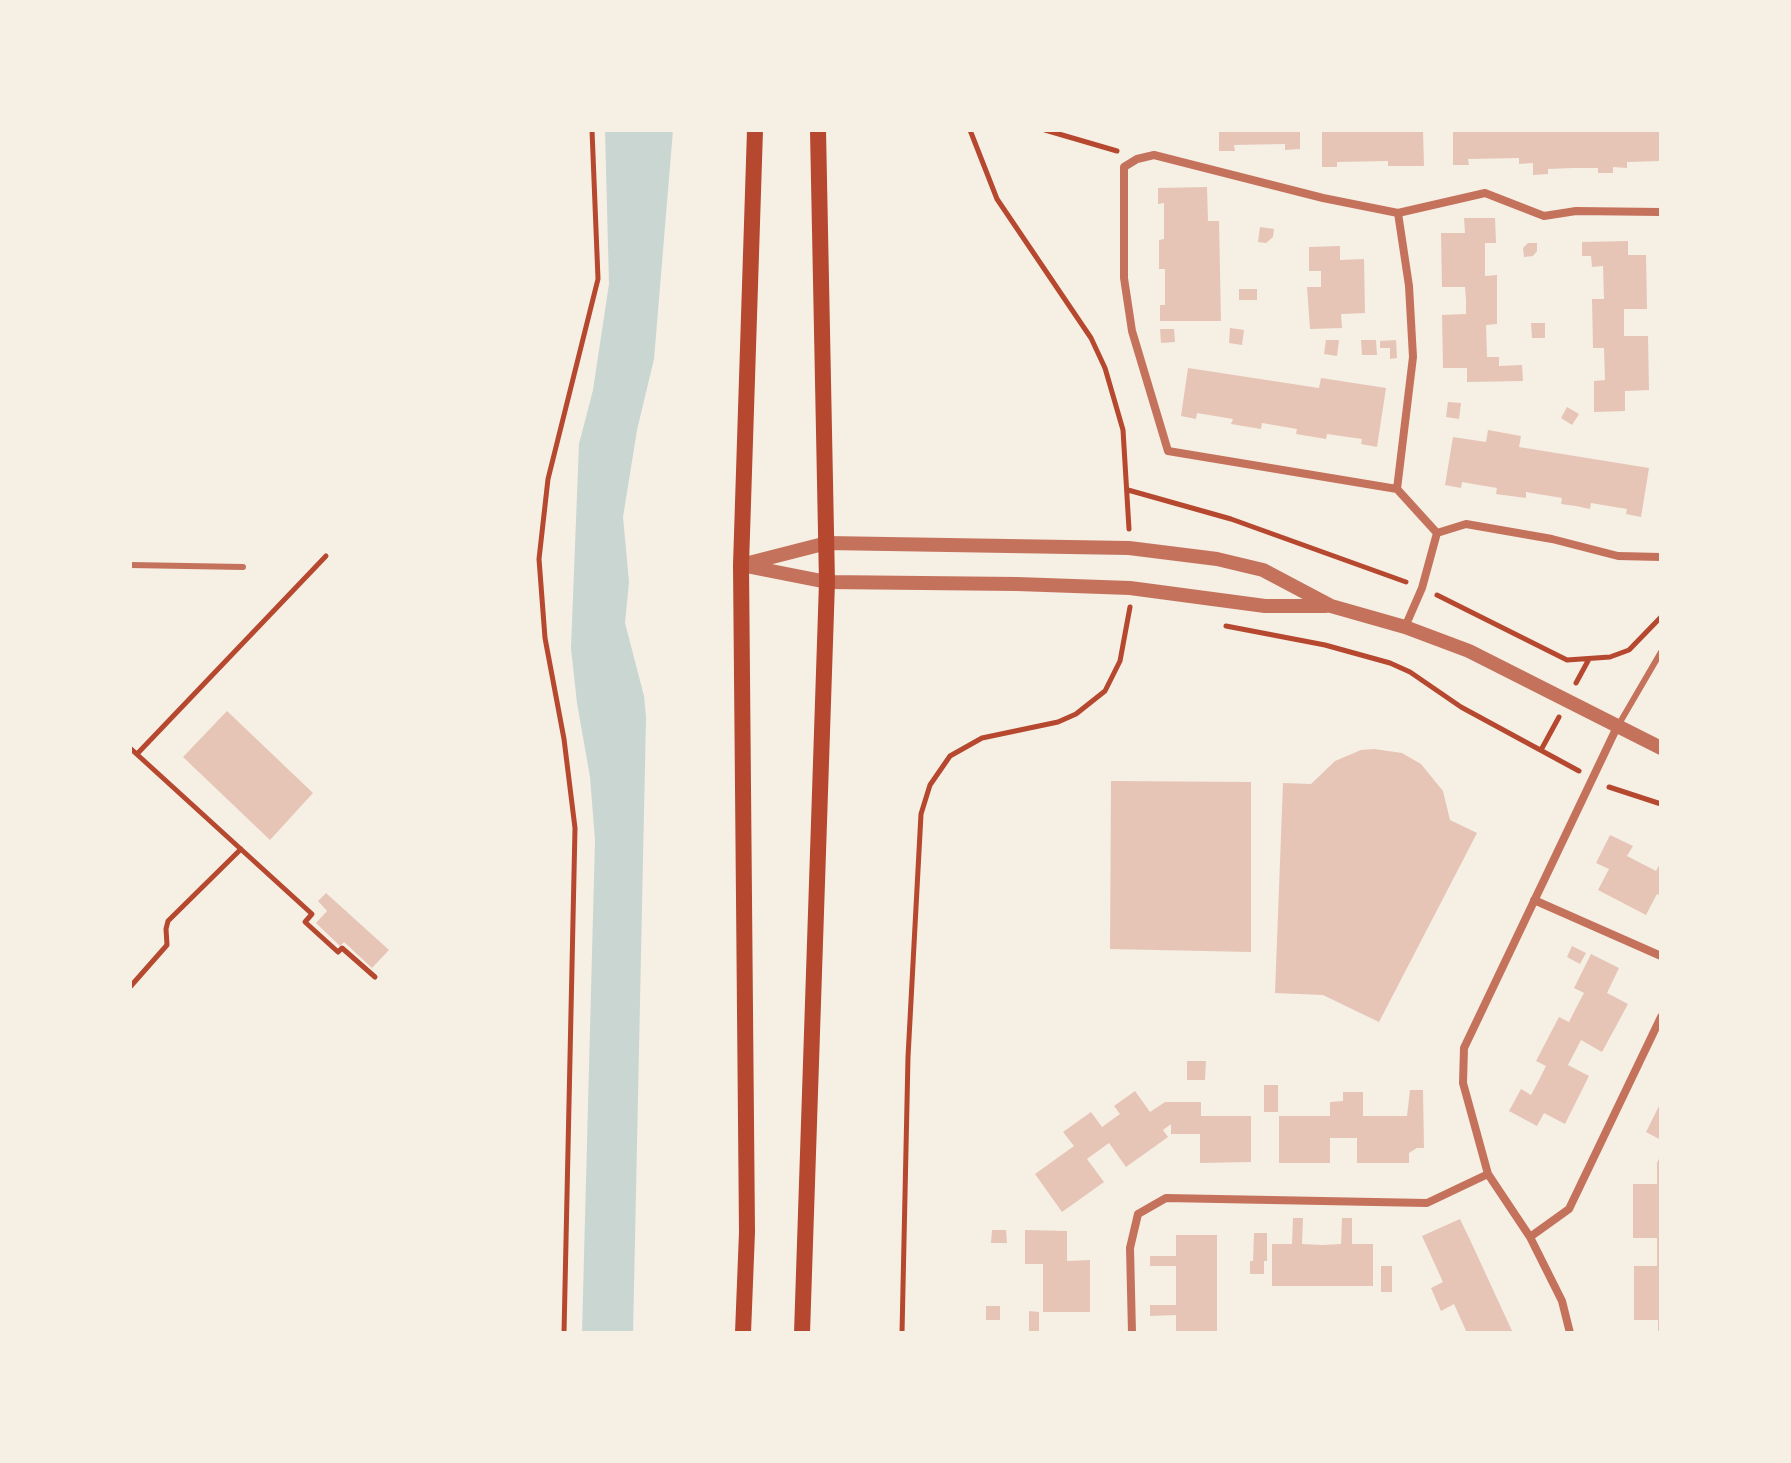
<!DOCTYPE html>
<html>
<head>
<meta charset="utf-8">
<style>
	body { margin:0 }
	#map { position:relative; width:1791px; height:1463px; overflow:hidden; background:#f6efe4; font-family:Merriweather,serif }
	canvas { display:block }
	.frame { position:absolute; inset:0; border:132px solid #f6efe4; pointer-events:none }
</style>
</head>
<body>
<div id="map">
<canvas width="1791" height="1463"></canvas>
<div class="frame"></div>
</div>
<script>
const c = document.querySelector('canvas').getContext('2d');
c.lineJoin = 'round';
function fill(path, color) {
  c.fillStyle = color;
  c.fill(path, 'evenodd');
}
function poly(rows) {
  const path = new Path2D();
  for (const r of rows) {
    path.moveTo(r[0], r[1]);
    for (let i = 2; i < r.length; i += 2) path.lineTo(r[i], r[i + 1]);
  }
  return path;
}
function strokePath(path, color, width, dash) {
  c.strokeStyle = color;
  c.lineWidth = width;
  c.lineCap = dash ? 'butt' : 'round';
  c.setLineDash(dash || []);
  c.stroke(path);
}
fill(poly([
	[605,130,673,130,654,359,637,430,623,517,629,582,625,623,644,696,646,717,633,1333,582,1333,595,840,590,777,577,703,571,648,579,444,593,390,609,284]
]), '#c9d6d2');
fill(poly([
	[1219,130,1300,130,1300,149,1285,150,1285,144,1234,145,1235,151,1219,151],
	[1322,130,1423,130,1424,166,1388,166,1388,161,1337,162,1337,167,1322,167],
	[1453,130,1661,130,1661,161,1627,162,1627,168,1613,167,1613,173,1598,173,1598,168,1573,168,1548,169,1548,174,1533,175,1533,163,1519,164,1519,158,1468,159,1469,165,1453,165],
	[1207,187,1208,221,1219,221,1221,321,1160,321,1160,305,1165,305,1165,269,1159,269,1159,240,1164,239,1164,203,1158,204,1158,188],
	[1464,218,1495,218,1496,243,1485,243,1485,276,1497,275,1497,324,1486,325,1487,357,1499,357,1499,366,1522,365,1523,381,1467,382,1467,368,1443,368,1442,315,1466,314,1466,300,1465,287,1442,287,1441,233,1465,233],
	[1260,227,1274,229,1273,237,1266,243,1258,242],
	[1628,241,1628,255,1646,255,1647,309,1624,309,1624,336,1648,336,1649,390,1625,391,1625,411,1594,412,1594,381,1605,380,1604,348,1593,348,1592,299,1604,299,1603,266,1592,267,1591,256,1582,256,1582,242],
	[1528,243,1537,243,1537,251,1533,256,1524,257,1523,248],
	[1340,246,1340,260,1364,259,1365,313,1341,314,1342,328,1310,329,1307,287,1321,287,1321,271,1309,271,1309,247],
	[1239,289,1257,289,1257,300,1239,300],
	[1531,323,1545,323,1545,338,1532,338],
	[1230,328,1244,330,1242,345,1229,343],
	[1160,329,1174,329,1175,342,1161,343],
	[1326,340,1339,340,1337,356,1324,354],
	[1361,340,1376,340,1377,355,1362,355],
	[1396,340,1397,358,1390,359,1390,348,1380,348,1380,341],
	[1188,368,1319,388,1321,378,1386,388,1377,447,1361,444,1362,439,1327,434,1326,439,1296,434,1297,429,1262,423,1261,429,1231,424,1233,419,1197,413,1196,419,1181,416],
	[1448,402,1461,403,1459,419,1446,417],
	[1567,407,1579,414,1572,425,1561,418],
	[1488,430,1521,436,1519,447,1649,468,1641,517,1626,514,1627,509,1591,503,1590,509,1576,506,1561,504,1562,498,1526,492,1526,498,1496,494,1497,488,1479,485,1462,482,1461,488,1445,485,1453,437,1486,442],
	[227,711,313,793,270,840,183,757],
	[1374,749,1402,753,1421,764,1443,791,1450,820,1477,833,1379,1022,1323,995,1275,993,1283,783,1311,784,1335,761,1361,750],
	[1111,781,1251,782,1251,952,1110,949],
	[1610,835,1633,846,1627,856,1656,871,1661,862,1661,896,1657,894,1646,915,1598,890,1609,869,1596,863],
	[326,893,389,950,372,968,344,942,340,946,316,923,327,911,318,901],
	[1572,946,1586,953,1580,964,1567,957],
	[1591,954,1619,968,1607,993,1628,1004,1602,1052,1581,1040,1568,1065,1589,1076,1565,1124,1544,1113,1537,1126,1509,1111,1521,1089,1531,1095,1539,1080,1546,1066,1536,1061,1559,1017,1569,1022,1576,1008,1584,993,1574,988],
	[1187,1061,1206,1061,1205,1080,1187,1080],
	[1264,1085,1278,1085,1278,1112,1264,1112],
	[1410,1090,1423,1090,1424,1148,1417,1148,1409,1153,1409,1163,1357,1163,1357,1138,1330,1138,1330,1163,1279,1163,1279,1116,1330,1116,1330,1102,1343,1101,1343,1092,1363,1092,1363,1116,1407,1116],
	[1135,1091,1150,1112,1165,1102,1201,1102,1201,1116,1251,1116,1251,1162,1200,1163,1200,1134,1171,1134,1171,1124,1163,1130,1168,1137,1126,1167,1109,1143,1087,1159,1104,1182,1062,1212,1035,1174,1074,1146,1063,1132,1091,1112,1102,1127,1120,1114,1114,1106],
	[1661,1102,1661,1140,1646,1132],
	[1661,1154,1661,1333,1658,1333,1658,1320,1634,1320,1634,1266,1657,1266,1657,1238,1633,1238,1633,1184,1657,1184,1657,1163],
	[1293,1218,1303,1218,1302,1244,1322,1245,1341,1244,1342,1218,1352,1218,1352,1244,1373,1244,1373,1286,1272,1286,1272,1244,1292,1244],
	[1460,1219,1471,1242,1513,1333,1467,1333,1454,1304,1441,1311,1431,1288,1443,1282,1422,1236],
	[992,1230,1006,1230,1007,1243,991,1243],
	[1025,1230,1067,1231,1067,1261,1090,1260,1090,1312,1043,1312,1043,1264,1025,1264],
	[1254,1233,1267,1233,1267,1261,1264,1261,1264,1274,1250,1274,1250,1261,1253,1261],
	[1176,1235,1217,1235,1217,1333,1176,1333,1176,1315,1150,1316,1150,1305,1176,1305,1176,1266,1150,1266,1150,1256,1176,1256],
	[1381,1266,1392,1266,1392,1292,1381,1292],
	[986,1306,1000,1306,1000,1320,986,1320],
	[1029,1311,1039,1312,1039,1333,1029,1333]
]), '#e6c5b7');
strokePath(poly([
	[970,130,997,199,1091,338,1105,368,1123,430,1129,529],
	[1045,130,1117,151],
	[1128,490,1231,519,1406,582],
	[1437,595,1567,660,1610,657,1629,650,1661,617],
	[1226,626,1325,645,1390,663,1410,672,1461,707,1579,771],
	[1576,683,1589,659],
	[130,748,312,914,305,922,338,952,342,948,375,977],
	[1541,750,1559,717],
	[137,754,326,556],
	[1609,787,1661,804],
	[130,987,167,945,166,929,168,921,241,849],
	[564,1333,575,828,564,739,545,638,539,559,548,479,598,279,592,130],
	[902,1333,908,1057,921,814,930,785,950,756,982,738,1058,722,1076,714,1105,691,1120,661,1130,607]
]), '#b5482f', 5);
strokePath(poly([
	[130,565,243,567],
	[1619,724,1661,652]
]), '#c5725c', 6);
strokePath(poly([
	[1397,489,1413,357,1409,286,1398,213],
	[1437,533,1397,489,1168,451,1132,331,1124,278,1124,167,1137,159,1154,155,1323,198,1398,213,1485,193,1544,216,1576,211,1661,212],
	[1437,533,1466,524,1552,539,1618,556,1661,557],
	[1405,627,1422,588,1437,533],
	[1534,900,1661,956],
	[1530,1237,1569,1209,1661,1017],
	[1132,1333,1130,1248,1138,1214,1166,1198,1427,1203,1488,1174],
	[1570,1333,1562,1301,1530,1237,1488,1174,1463,1083,1464,1048,1617,727]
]), '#c5725c', 8);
strokePath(poly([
	[741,565,827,543,1129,548,1217,559,1263,570,1331,606,1405,627,1469,651,1661,748],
	[746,566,827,582,1017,584,1130,588,1265,606,1326,606]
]), '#c5725c', 14);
strokePath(poly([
	[743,1333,747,1232,741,565,755,130],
	[802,1333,827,582,818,130]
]), '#b5482f', 16);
</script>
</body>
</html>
